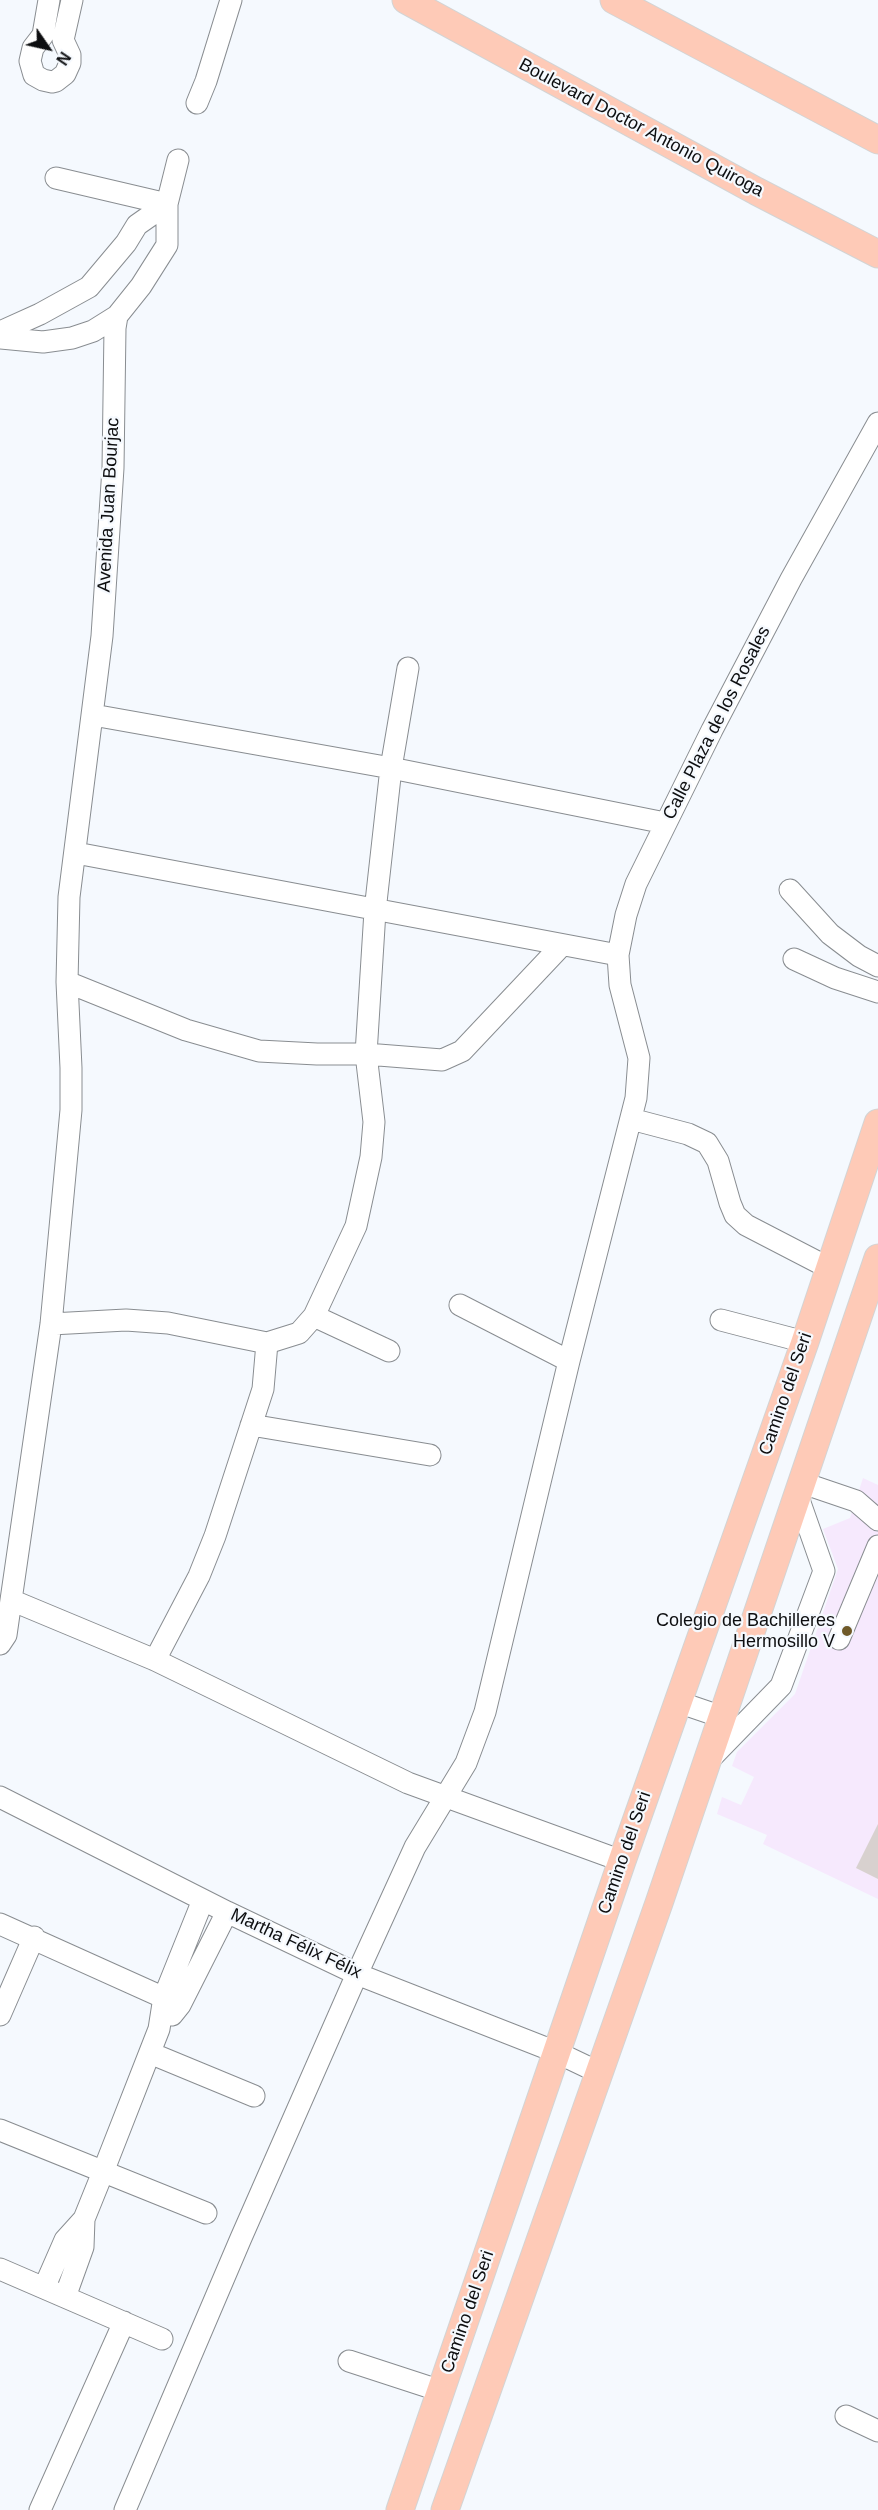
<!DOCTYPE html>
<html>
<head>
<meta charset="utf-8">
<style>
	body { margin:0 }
	#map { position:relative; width:878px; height:2510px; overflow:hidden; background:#f5f9fe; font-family:Helvetica,sans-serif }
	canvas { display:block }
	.north { position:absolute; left:18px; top:18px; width:60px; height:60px; -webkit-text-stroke:4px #f5f9fe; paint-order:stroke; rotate:124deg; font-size:16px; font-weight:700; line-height:24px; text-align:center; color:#0d0e10 }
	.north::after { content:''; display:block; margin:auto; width:21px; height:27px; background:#0d0e10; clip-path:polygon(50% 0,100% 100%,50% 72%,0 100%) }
</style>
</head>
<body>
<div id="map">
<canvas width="878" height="2510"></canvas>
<div class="north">N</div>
</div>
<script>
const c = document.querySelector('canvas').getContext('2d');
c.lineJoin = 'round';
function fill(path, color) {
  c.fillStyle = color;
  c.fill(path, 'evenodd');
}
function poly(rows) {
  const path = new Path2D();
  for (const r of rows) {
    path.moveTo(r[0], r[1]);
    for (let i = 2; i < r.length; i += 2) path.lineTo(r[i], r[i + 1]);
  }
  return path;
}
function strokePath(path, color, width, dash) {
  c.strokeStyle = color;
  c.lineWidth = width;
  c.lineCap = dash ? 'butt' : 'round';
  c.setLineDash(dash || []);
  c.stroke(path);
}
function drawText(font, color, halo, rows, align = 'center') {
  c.font = font + ' Helvetica,sans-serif';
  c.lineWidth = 4.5;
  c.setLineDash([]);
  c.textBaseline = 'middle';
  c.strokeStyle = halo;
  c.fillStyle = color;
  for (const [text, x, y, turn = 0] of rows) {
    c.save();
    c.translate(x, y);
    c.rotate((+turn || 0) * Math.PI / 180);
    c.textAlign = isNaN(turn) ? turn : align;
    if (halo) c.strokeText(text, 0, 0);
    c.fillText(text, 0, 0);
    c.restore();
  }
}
fill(poly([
	[863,1478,878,1485,878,1899,763,1844,767,1835,717,1814,722,1797,741,1805,754,1777,732,1766,737,1752,795,1694,838,1569,823,1529,850,1518]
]), '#f6e9fd');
fill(poly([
	[878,1824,878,1879,856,1868]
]), '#d8d1cf');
const minor = poly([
	[49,0,43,35,33,48,30,61,34,75,43,80,52,82,56,81,65,74,70,63,70,55,63,40,72,0],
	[197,103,206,81,231,0],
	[56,178,167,204],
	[0,332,40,314,89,287,126,243,137,225,167,204],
	[0,338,43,342,72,338,93,331,117,316],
	[408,668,391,768,375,911,366,1054,442,1060,462,1051,562,945],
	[93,715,391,768,665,823],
	[76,853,618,955],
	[790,890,830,934,859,956,878,966],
	[794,959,835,978,878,992],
	[67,982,186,1030,259,1051,317,1054,366,1054,374,1122,371,1157,356,1226,314,1316,299,1333,267,1343],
	[631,1119,688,1134,707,1143,718,1161,730,1203,735,1215,746,1225,829,1268],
	[460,1305,569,1361],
	[314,1316,389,1351],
	[721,1320,805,1342],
	[51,1324,126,1320,168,1323,267,1343,263,1389,215,1536,199,1576,155,1660],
	[251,1425,430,1455],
	[803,1483,856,1501,878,1520],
	[11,1600,155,1660,408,1783,622,1861],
	[839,1639,878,1546],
	[0,1644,6,1635,11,1600,51,1324,71,1110,71,1068,67,982,69,897,102,636,113,468,115,328,117,316,141,286,167,245,167,204,178,160],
	[678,1702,722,1717],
	[710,1759,781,1686,824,1571,798,1497],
	[0,1797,227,1912,357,1974,556,2052,600,2073],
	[0,1924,180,2005],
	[0,2015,34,1937],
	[172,2015,180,2005,227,1912],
	[150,2053,254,2096],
	[0,2130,206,2213],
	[0,2269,162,2339],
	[44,2288,65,2240,84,2219,103,2172,159,2029,164,1997,203,1900],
	[65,2297,83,2247,84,2219],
	[349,2361,441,2391],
	[846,2416,878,2431],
	[40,2510,124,2322],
	[125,2510,241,2238,357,1974,415,1847,466,1763,485,1712,569,1361,636,1098,639,1058,620,985,618,955,626,915,636,884,712,730,791,579,878,423]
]);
const major = poly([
	[406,0,756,191,878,254],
	[614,0,878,140],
	[400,2510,622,1861,805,1342,878,1123],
	[445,2510,659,1903,878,1258]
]);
strokePath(minor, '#898d91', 23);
strokePath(major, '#d3d4d4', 29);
strokePath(minor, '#fff', 21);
strokePath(major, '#fecab7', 27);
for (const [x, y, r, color] of [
	[847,1631,6,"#6f5929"]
]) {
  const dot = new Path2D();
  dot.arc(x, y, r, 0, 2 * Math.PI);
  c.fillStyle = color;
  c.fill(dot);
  strokePath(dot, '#f5f9fe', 2);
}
drawText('18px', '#0d0e10', '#f5f9fe', [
	["Boulevard Doctor Antonio Quiroga",641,128,28],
	["Avenida Juan Bourjac",109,505,-87],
	["Calle Plaza de los Rosales",717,723,-63],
	["Camino del Seri",786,1394,-71],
	["Camino del Seri",625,1853,-71],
	["Martha Félix Félix",296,1944,25],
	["Camino del Seri",468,2312,-71]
]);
drawText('18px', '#0d0e10', '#f5f9fe', [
	["Colegio de Bachilleres",835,1621],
	["Hermosillo V",835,1642]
], 'right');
</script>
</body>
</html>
